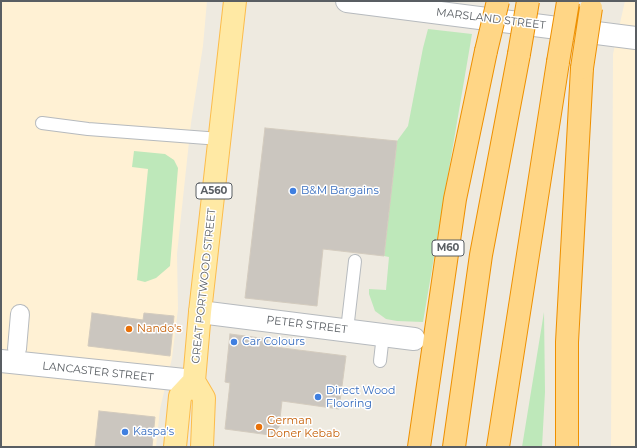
<!DOCTYPE html>
<html>
<head>
<meta charset="utf-8">
<style>
	body { margin:0 }
	#map { position:relative; width:637px; height:448px; overflow:hidden; background:#eeeae0; font-family:Montserrat,sans-serif }
	canvas { display:block }
	.frame { position:absolute; inset:0; border:2px solid #595e63; pointer-events:none }
</style>
</head>
<body>
<div id="map">
<canvas width="637" height="448"></canvas>
<div class="frame"></div>
</div>
<script>
const c = document.querySelector('canvas').getContext('2d');
c.lineJoin = 'round';
function fill(path, color) {
  c.fillStyle = color;
  c.fill(path, 'evenodd');
}
function poly(rows) {
  const path = new Path2D();
  for (const r of rows) {
    path.moveTo(r[0], r[1]);
    for (let i = 2; i < r.length; i += 2) path.lineTo(r[i], r[i + 1]);
  }
  return path;
}
function strokePath(path, color, width, dash) {
  c.strokeStyle = color;
  c.lineWidth = width;
  c.lineCap = dash ? 'butt' : 'round';
  c.setLineDash(dash || []);
  c.stroke(path);
}
function drawText(font, color, halo, rows, align = 'center') {
  c.font = font + ' Montserrat,sans-serif';
  c.lineWidth = 3;
  c.setLineDash([]);
  c.textBaseline = 'middle';
  c.strokeStyle = halo;
  c.fillStyle = color;
  for (const [text, x, y, turn = 0] of rows) {
    c.save();
    c.translate(x, y);
    c.rotate((+turn || 0) * Math.PI / 180);
    c.textAlign = isNaN(turn) ? turn : align;
    if (halo) c.strokeText(text, 0, 0);
    c.fillText(text, 0, 0);
    c.restore();
  }
}
fill(poly([
	[1,1,207,1,203,46,191,123,177,254,178,309,172,358,160,409,156,447,1,447],
	[625,1,636,1,636,447,611,447,613,54]
]), '#fff1d4');
fill(poly([
	[428,29,472,34,423,322,397,321,386,319,375,311,369,294,369,289,386,290,389,257,384,256,397,141,408,126,423,48],
	[134,151,165,154,174,160,178,168,170,266,156,278,145,282,137,280,148,169,132,167],
	[544,312,545,392,542,447,522,447]
]), '#bee8ba');
const building = poly([
	[265,128,397,141,384,256,323,249,317,306,245,298,265,128],
	[92,313,143,320,144,313,174,316,170,356,88,346,92,313],
	[230,334,268,339,267,346,346,356,339,409,282,401,279,427,270,435,225,429,230,383,225,382,230,334],
	[99,411,155,417,152,447,95,447,99,411]
]);
fill(building, '#cbc6bf');
strokePath(building, '#d3cbbe', 1);
const service = poly([
	[42,123,88,129,220,139],
	[347,330,355,261],
	[380,361,383,335]
]);
const pedestrian = poly([
	[17,349,20,314]
]);
const minor = poly([
	[347,1,636,38],
	[200,312,414,339],
	[1,361,194,381]
]);
const primary = poly([
	[175,447,180,396,194,381],
	[202,447,204,398,194,381,200,312,235,1]
]);
const motorway = poly([
	[419,447,455,199,486,51],
	[454,447,481,255,519,54],
	[498,447,558,62],
	[567,447,567,342,582,68]
]);
strokePath(service, '#b6babe', 14);
strokePath(pedestrian, '#b6babe', 20);
strokePath(minor, '#b6babe', 24);
strokePath(primary, '#fcbc4a', 24);
strokePath(motorway, '#ee9000', 24);
strokePath(service, '#fff', 12);
strokePath(pedestrian, '#fff', 18);
strokePath(minor, '#fff', 22);
strokePath(primary, '#ffe9a4', 22);
strokePath(motorway, '#ffd686', 22);
const motorwayBridge = poly([
	[486,51,498,1],
	[519,54,528,1],
	[558,62,568,2],
	[582,68,591,8]
]);
strokePath(motorwayBridge, '#ee9000', 24, []);
strokePath(motorwayBridge, '#ffd686', 22);
for (const [x, y, r, color] of [
	[293,191,4,"#3f7fe0"],
	[129,329,4,"#e8710a"],
	[234,342,4,"#3f7fe0"],
	[318,397,4,"#3f7fe0"],
	[259,427,4,"#e8710a"],
	[125,432,4,"#3f7fe0"]
]) {
  const dot = new Path2D();
  dot.arc(x, y, r, 0, 2 * Math.PI);
  c.fillStyle = color;
  c.fill(dot);
  strokePath(dot, '#fff', 1.5);
}
for (const [x, y, w] of [
	[214,191,36],
	[448,248,32]
]) {
  const box = new Path2D();
  box.roundRect(x - w / 2, y - 8, w, 16, 3);
  c.fillStyle = '#fff';
  c.fill(box);
  strokePath(box, '#595e63', 1);
}
drawText('bold 10px', '#595e63', null, [
	["A560",214,191],
	["M60",448,248]
]);
drawText('11px', '#595e63', '#fff', [
	["MARSLAND STREET",491,19,7],
	["GREAT PORTWOOD STREET",204,286,-84],
	["PETER STREET",307,325,7],
	["LANCASTER STREET",98,372,6]
]);
drawText('11px', '#366cbe', '#fff', [
	["B&M Bargains",301,191],
	["Car Colours",242,342],
	["Direct Wood",326,391],
	["Flooring",326,404],
	["Kaspa's",133,432]
], 'left');
drawText('11px', '#c56008', '#fff', [
	["Nando's",137,329],
	["German",267,421],
	["Doner Kebab",267,434]
], 'left');
</script>
</body>
</html>
